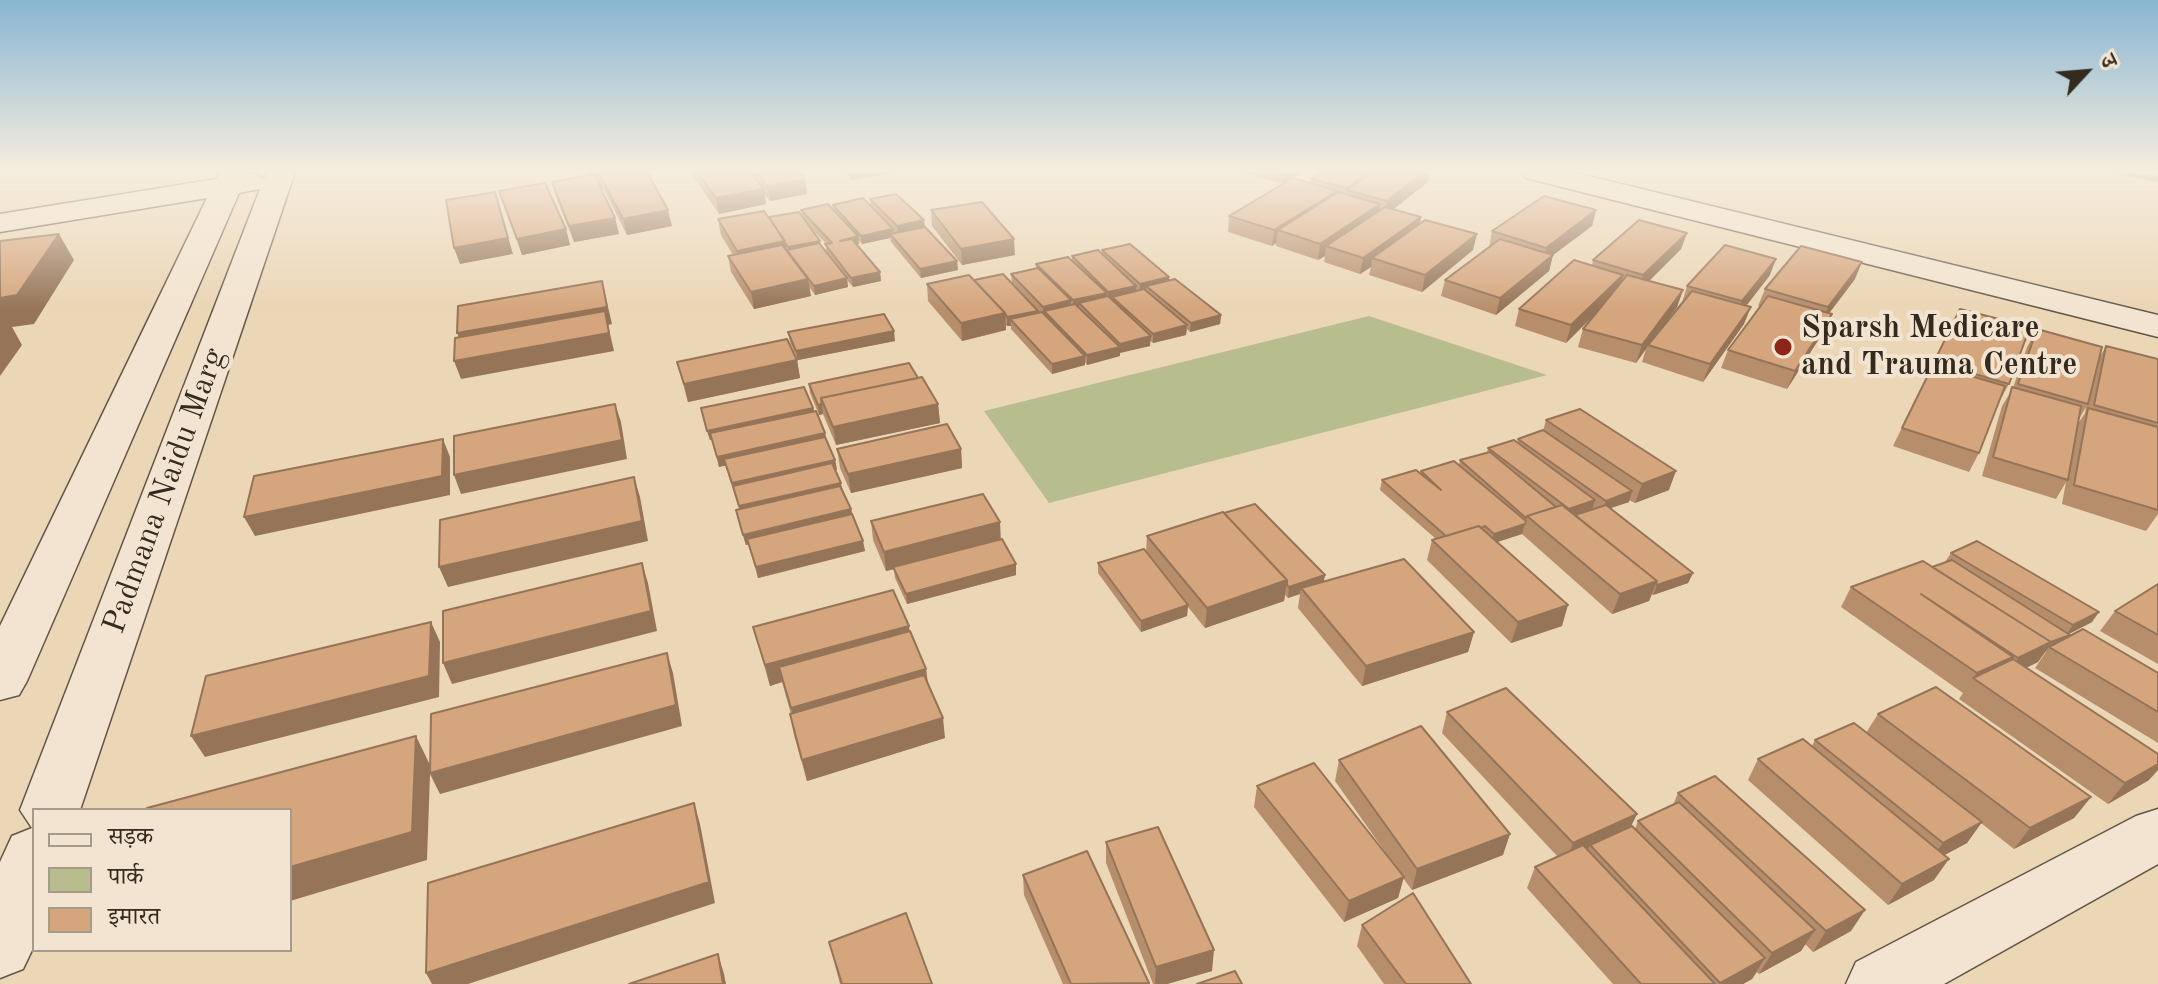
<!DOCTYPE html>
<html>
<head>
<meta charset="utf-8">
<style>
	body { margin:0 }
	#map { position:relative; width:2158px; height:984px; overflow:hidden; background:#ebd6b6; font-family:"Old Standard TT","Noto Serif Devanagari",serif }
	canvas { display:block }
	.legend { position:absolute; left:32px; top:808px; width:260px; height:144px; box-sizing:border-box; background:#f2e4d0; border:2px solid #a69a8a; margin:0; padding:10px 14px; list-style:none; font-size:24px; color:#342b20 }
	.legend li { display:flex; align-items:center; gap:16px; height:40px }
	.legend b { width:40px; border:2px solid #a69a8a }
	.north { position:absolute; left:2046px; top:32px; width:80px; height:80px; -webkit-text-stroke:6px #f2e4d0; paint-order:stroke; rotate:64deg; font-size:22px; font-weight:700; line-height:32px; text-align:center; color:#342b20 }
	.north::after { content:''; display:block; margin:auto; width:28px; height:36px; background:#342b20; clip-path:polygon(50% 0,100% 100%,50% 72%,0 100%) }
</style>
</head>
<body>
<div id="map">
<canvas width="2158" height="984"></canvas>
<ul class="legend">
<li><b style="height:10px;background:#f2e4d0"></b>सड़क</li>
<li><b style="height:22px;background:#b8bd8d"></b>पार्क</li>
<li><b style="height:22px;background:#d5a57d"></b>इमारत</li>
</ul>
<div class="north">उ</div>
</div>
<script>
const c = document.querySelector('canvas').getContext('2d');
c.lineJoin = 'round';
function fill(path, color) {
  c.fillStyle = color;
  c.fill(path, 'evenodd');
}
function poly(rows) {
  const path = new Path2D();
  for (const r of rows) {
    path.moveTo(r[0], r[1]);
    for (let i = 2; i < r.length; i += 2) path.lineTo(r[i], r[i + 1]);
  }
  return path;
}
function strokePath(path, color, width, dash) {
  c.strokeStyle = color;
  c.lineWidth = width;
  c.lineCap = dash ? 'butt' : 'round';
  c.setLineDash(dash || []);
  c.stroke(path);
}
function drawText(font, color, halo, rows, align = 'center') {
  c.font = font + ' "Old Standard TT",serif';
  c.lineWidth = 8;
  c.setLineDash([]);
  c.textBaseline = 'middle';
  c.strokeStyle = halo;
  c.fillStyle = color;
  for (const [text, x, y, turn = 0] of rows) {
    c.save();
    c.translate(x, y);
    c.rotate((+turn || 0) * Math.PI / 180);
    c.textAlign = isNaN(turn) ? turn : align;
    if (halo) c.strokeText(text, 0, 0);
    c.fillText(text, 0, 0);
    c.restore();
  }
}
fill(poly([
	[1369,316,1547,375,1049,503,984,411]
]), '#b8bd8d');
fill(poly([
	[2117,172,2158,176,2158,182,2122,175,2117,172]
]), '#708077');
const minor = poly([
	[220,172,248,172,264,179,267,172,295,172,80,810,34,810,34,946,23,969,0,978,0,862,12,836,32,828,20,810,260,189,239,193,27,681,19,695,0,700,0,626,207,198,0,232,0,214,216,179,220,172],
	[1522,172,1572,172,2158,315,2158,337,1526,178,1522,172],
	[2158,809,2158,864,1944,984,1846,984,1856,962,2136,816,2158,809]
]);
strokePath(minor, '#625646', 3);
fill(minor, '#f2e4d0');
fill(poly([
	[586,172,647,172,672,226,627,235,603,188,601,188,615,218,619,234,574,242,556,197,552,182,587,176],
	[690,172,799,172,805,179,807,194,770,201,765,195,766,204,719,214],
	[844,172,892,172,892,173,851,180],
	[1243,172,1303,172,1293,178,1310,183,1311,179,1320,172,1430,172,1428,182,1393,209,1421,217,1420,223,1473,250,1422,292,1369,275,1371,267,1360,274,1324,262,1325,256,1318,260,1276,246,1276,243,1272,246,1228,232,1229,216,1283,184,1243,173],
	[499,191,566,229,570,245,522,255],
	[870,199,925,227,957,261,958,270,921,278,891,242,890,238,862,244,858,240,859,244,857,245,880,272,881,281,853,287,847,280,848,287,815,295,809,287,811,296,754,309,731,272,728,256,733,255,721,235,718,219,802,217,801,210,833,210,833,205,871,206],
	[806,222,826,244,826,253,820,245],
	[931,210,1015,255,962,265,932,226],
	[1596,210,1592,226,1553,255,1549,271,1496,315,1441,296,1445,280,1489,247,1492,231],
	[1687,233,1681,249,1649,281,1683,290,1677,307,1663,326,1682,303,1687,286,1770,275,1746,306,1744,324,1703,382,1642,362,1646,349,1636,363,1578,347,1583,329,1597,312,1566,343,1515,326,1519,309,1592,266,1593,260],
	[1102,250,1169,277,1169,281,1221,315,1220,324,1190,332,1187,329,1186,335,1153,343,1150,341,1150,346,1120,352,1120,356,1087,365,1085,362,1085,365,1052,374,1011,329,1011,326,1007,326,1006,325,1006,330,962,341,928,301,927,284,974,280,1038,313,1040,313,1012,283,1011,274,1036,269,1036,264,1072,260,1072,256,1102,254],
	[1855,279,1829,313,1832,314,1824,331,1787,389,1721,368,1728,350,1760,306,1758,306,1765,289],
	[1960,309,2009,384,1999,402,1979,453,1969,472,1893,446],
	[2037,329,2100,357,2106,346,2158,359,2158,514,2146,531,2062,504,2066,482,2056,499,1982,476,2002,406,2013,388,2027,347],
	[2086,407,2085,413,2077,425,2078,421],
	[788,332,895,341,798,360,790,342],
	[797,360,800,378,688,402,677,362],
	[918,378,938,404,940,423,836,445,823,414,819,415,810,393,809,384],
	[701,408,813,408,825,433,827,441,835,460,837,470,835,470,851,509,865,551,758,578,748,544,746,545,738,520,736,510,739,509,725,465,719,467,712,440,710,440],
	[1546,420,1669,490,1635,503,1629,500,1629,502,1610,508,1693,573,1688,583,1653,595,1652,594,1649,601,1612,614,1522,534,1497,542,1562,626,1511,643,1427,560,1432,540,1436,539,1380,490,1382,480,1421,474,1421,471,1459,465,1460,460,1487,453,1488,448,1517,442,1518,439,1543,431],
	[837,449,961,449,962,468,851,493,840,468],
	[871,521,1001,539,1016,564,1016,575,907,604,895,578,894,569,886,571,873,540],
	[1147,536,1324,582,1474,632,1468,652,1362,686,1298,608,1300,594,1288,598,1285,595,1284,601,1205,628,1188,607,1187,616,1141,632,1098,573,1098,563,1146,552],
	[1951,553,2092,622,2069,634,2068,637,2158,673,2158,743,2035,668,2046,652,2044,653,2038,662,2026,668,2149,780,2108,804,1959,699,1963,693,1841,607,1851,587,1932,567,1945,562],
	[2158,584,2158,664,2100,631,2115,611],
	[909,626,909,632,926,669,928,682,945,738,807,781,794,735,790,714,791,714,782,682,770,686,753,627],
	[1447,712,1637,814,1631,826,1635,829,1638,821,1673,805,1678,793,1851,931,1813,952,1805,944,1801,951,1759,974,1757,972,1752,979,1743,984,1613,984,1527,888,1535,867,1558,857,1442,733],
	[1878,714,2091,797,2074,818,2014,849,1981,823,1967,843,1944,855,1934,880,1888,905,1748,780,1758,759,1812,746,1815,740,1866,733],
	[1339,760,1503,855,1412,890,1403,878,1398,898,1344,922,1254,807,1257,786,1390,859,1335,781],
	[1106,842,1212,971,1167,984,1153,984,1106,863],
	[1023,875,1149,983,1149,984,1063,984,1024,895],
	[1362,925,1471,984,1384,984,1357,946],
	[829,942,932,984,840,984]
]), '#b78e6c');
fill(poly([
	[850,172,892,172,892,173,851,180],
	[1285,172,1303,172,1283,185],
	[1424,172,1430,172,1428,182,1385,216,1387,201],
	[599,173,603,188,594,189,590,174],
	[805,179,807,194,770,201,767,186],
	[764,189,766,204,719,214,716,198],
	[1337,191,1335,206,1278,230,1276,243,1272,246,1274,230],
	[495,192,513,254,460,264,454,248],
	[1380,204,1377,220,1326,246,1325,256,1318,260,1320,244],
	[668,210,672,226,627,235,623,219],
	[1596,210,1592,226,1553,255,1549,271,1496,315,1500,298,1542,264,1546,248],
	[1421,217,1418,233,1372,258,1371,267,1360,274,1363,258],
	[615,218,619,234,574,242,569,226],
	[924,220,925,228,898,234,897,226],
	[566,229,570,245,522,255,517,239],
	[893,229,894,237,890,234,890,238,862,244,861,236],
	[1687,233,1681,249,1638,292,1643,275],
	[59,234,74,260,34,324,12,327,22,345,0,376,0,298],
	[1477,234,1473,250,1422,292,1425,275],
	[858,236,859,244,841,250,840,241],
	[1014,239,1015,255,962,265,961,249],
	[785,241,788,258,740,267,737,251],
	[820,241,821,249,789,252,788,247],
	[1776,259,1770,275,1736,319,1742,301],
	[957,261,958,270,921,278,920,269],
	[1862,262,1855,279,1821,324,1828,307],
	[880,272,881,281,853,287,851,278],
	[1623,275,1618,291,1566,343,1571,325],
	[1169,277,1169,286,1146,286,1146,291,1140,293,1140,284],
	[847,278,848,287,815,295,814,286],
	[808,279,811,296,754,309,751,292],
	[602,281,612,324,608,325,614,351,461,379,454,361,464,350,457,333],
	[1136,286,1136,294,1112,297,1112,300,1108,301,1108,292],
	[1683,290,1677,307,1649,345,1648,345,1646,349,1636,363,1642,345],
	[1107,293,1106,302,1079,303,1079,308,1073,309,1073,300],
	[1071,300,1071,309,1044,311,1044,316,1043,307],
	[1751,307,1744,324,1703,382,1710,364],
	[1038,311,1038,320,1010,319,1011,326,1007,326,1007,317],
	[1005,313,1006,330,962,341,961,323],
	[1832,314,1824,331,1787,389,1795,371],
	[1221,315,1220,324,1190,332,1191,323],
	[1187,325,1186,335,1153,343,1153,334],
	[894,331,895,341,798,360,796,351],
	[1151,336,1150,346,1120,353,1120,344],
	[1120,347,1120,356,1087,365,1087,355],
	[1085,356,1085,365,1052,374,1052,364],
	[797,360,800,378,688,402,684,384],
	[615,404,621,422,627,459,461,494,454,475],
	[822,404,823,414,819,415,818,405],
	[938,404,940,423,836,445,833,427],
	[813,408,815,418,710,440,707,431],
	[825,433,827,443,719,467,717,457],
	[443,439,450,457,450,495,255,536,244,517],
	[961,449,962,468,851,493,848,474],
	[835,460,837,470,735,493,733,486,734,493,732,483],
	[1676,471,1669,490,1635,503,1642,484],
	[634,477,640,497,648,541,448,587,439,567],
	[841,483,842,493,742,516,739,506],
	[1632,491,1629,502,1602,511,1606,501],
	[1595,500,1592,510,1565,519,1569,509],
	[851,509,853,520,746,545,743,535],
	[1000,522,1001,542,886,571,884,552],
	[1525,524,1522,534,1491,544,1494,534],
	[863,541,865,551,758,578,756,567],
	[642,563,648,583,657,631,452,684,443,663],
	[1016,564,1016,575,907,604,906,594],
	[1693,573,1688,583,1653,595,1657,585],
	[1325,575,1323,586,1301,588,1300,594,1288,598,1289,587],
	[1287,580,1284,601,1205,628,1207,608],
	[1657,581,1649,601,1612,614,1620,594],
	[1188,605,1187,616,1141,632,1141,621],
	[1568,605,1562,626,1511,643,1518,622],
	[2099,612,2092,622,2065,636,2073,625],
	[431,622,440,642,439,697,205,757,191,736],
	[909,626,911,646,779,667,782,682,770,686,765,665],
	[1474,632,1468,652,1362,686,1366,666],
	[2070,635,2063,645,2049,647,2038,662,2005,678,2018,658],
	[667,653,673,673,682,726,440,794,430,774,427,860,290,901,290,867,416,736,430,765],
	[2013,657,1999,678,1973,679,1977,673],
	[926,669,928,690,796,729,791,708],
	[943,718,945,738,807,781,802,760],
	[2158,764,2158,770,2149,780,2108,804,2125,783],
	[2091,797,2074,818,2014,849,2030,828],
	[694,803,700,824,715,903,468,984,432,984,426,973],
	[1637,814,1627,834,1590,845,1586,854,1565,864,1573,843],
	[1982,822,1967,843,1928,864,1943,843],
	[1510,834,1503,855,1412,890,1417,869],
	[1949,859,1934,880,1888,905,1902,884],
	[1404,877,1398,898,1344,922,1349,901],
	[1865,910,1851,931,1813,952,1826,931],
	[1815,930,1801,951,1759,974,1772,953],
	[1214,950,1212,971,1167,984,1155,984,1156,967],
	[718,954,724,974,726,984,723,984],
	[1765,958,1752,979,1743,984,1719,984]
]), '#957458');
const building = poly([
	[589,172,647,172,668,210,623,219,599,173,590,174,589,172],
	[697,172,750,172,764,189,716,198,697,172],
	[757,172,799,172,805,179,767,186,757,172],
	[1320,172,1369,172,1347,188,1311,179,1320,172],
	[1372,172,1424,172,1387,201,1347,190,1372,172],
	[594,174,615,218,569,226,552,182,594,174],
	[1293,178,1337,191,1274,230,1229,216,1293,178],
	[545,183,566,229,517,239,499,191,545,183],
	[495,192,508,238,454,248,446,200,495,192],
	[1338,192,1380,204,1320,244,1278,230,1338,192],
	[896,194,924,220,897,226,870,199,896,194],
	[1544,196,1596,210,1546,248,1492,231,1544,196],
	[863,198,893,229,861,236,833,205,863,198],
	[982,202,1014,239,961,249,931,210,982,202],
	[828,204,858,236,840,241,852,239,880,272,851,278,825,244,832,243,801,210,828,204],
	[1385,207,1421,217,1363,258,1326,246,1385,207],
	[764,211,785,241,737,251,718,219,764,211],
	[799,212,820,241,788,247,769,217,799,212],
	[1425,220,1477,234,1425,275,1372,258,1425,220],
	[1639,220,1687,233,1643,275,1593,260,1639,220],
	[925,227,957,261,920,269,890,234,925,227],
	[59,234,17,295,0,298,0,241,59,234],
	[1500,239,1553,255,1500,298,1445,280,1500,239],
	[819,243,847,278,814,286,787,250,819,243],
	[1130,244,1169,277,1140,284,1102,250,1130,244],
	[782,245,808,279,751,292,728,256,782,245],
	[1725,245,1776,259,1742,301,1687,286,1725,245],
	[1801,246,1862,262,1828,307,1765,289,1801,246],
	[1098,250,1136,286,1108,292,1072,256,1098,250],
	[1068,257,1107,293,1073,300,1036,264,1068,257],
	[1574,260,1623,275,1571,325,1519,309,1574,260],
	[1038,268,1071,300,1043,307,1011,274,1038,268],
	[1003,274,1038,311,1007,317,1005,313,974,280,1003,274],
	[969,275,1005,313,961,323,927,284,969,275],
	[1627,275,1683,290,1642,345,1583,329,1627,275],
	[1175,279,1221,315,1191,323,1146,286,1175,279],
	[602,281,607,307,457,333,458,306,602,281],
	[1144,289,1187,325,1153,334,1112,297,1144,289],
	[1692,291,1751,307,1710,364,1648,345,1692,291],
	[1108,296,1151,336,1120,344,1079,303,1108,296],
	[1768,296,1832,314,1795,371,1728,350,1768,296],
	[1075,304,1120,347,1087,355,1044,311,1075,304],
	[1960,309,2030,327,2009,384,1934,362,1960,309],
	[605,311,609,333,454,361,455,338,605,311],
	[1042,312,1085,356,1052,364,1010,319,1042,312],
	[884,314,894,331,796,351,788,332,884,314],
	[2037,329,2102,347,2088,404,2018,384,2037,329],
	[787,339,797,360,684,384,677,362,787,339],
	[2106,346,2158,359,2158,423,2094,405,2106,346],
	[909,363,918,378,821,398,822,404,818,405,809,384,909,363],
	[1933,365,2005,386,1979,453,1902,428,1933,365],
	[922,377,938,404,833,427,821,398,922,377],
	[804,387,813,408,707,431,701,408,804,387],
	[2012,387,2081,406,2068,480,1993,457,2012,387],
	[615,404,622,440,454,475,454,436,615,404],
	[2088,408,2158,427,2158,510,2074,485,2088,408],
	[1580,409,1676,471,1642,484,1546,420,1580,409],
	[816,411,825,433,717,457,710,433,816,411],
	[947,424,961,449,848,474,837,449,947,424],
	[1543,430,1632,491,1606,501,1518,439,1543,430],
	[825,437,835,460,732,483,724,459,825,437],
	[443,439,442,476,244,517,254,476,443,439],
	[1514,440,1595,500,1569,509,1488,448,1514,440],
	[1490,452,1556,507,1527,516,1526,518,1460,460,1490,452],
	[1454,461,1526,521,1525,524,1494,534,1485,526,1481,528,1479,526,1446,536,1382,480,1416,470,1441,490,1421,471,1454,461],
	[832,463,841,483,739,506,733,486,832,463],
	[634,477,642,521,439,567,440,520,634,477],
	[840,486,851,509,743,535,736,510,840,486],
	[983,494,1000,522,884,552,871,521,983,494],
	[1255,504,1325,575,1289,587,1287,585,1287,580,1224,513,1255,504],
	[1562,505,1657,581,1620,594,1527,516,1562,505],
	[1606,505,1693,573,1657,585,1656,584,1657,581,1575,515,1606,505],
	[1223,512,1287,580,1207,608,1147,536,1223,512],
	[852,514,863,541,756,567,747,539,852,514],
	[1479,526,1568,605,1518,622,1432,540,1479,526],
	[1002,539,1016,564,906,594,893,567,1002,539],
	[1977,541,2099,612,2073,625,1951,553,1977,541],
	[1144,549,1188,605,1141,621,1098,563,1144,549],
	[1404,559,1474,632,1366,666,1301,588,1404,559],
	[1952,560,2070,635,2051,642,1932,567,1952,560],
	[1923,561,2051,642,2018,658,1921,594,2013,657,1977,673,1851,587,1923,561],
	[642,563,651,611,443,663,443,611,642,563],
	[2158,584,2158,635,2115,611,2158,584],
	[893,590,909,626,765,665,753,627,893,590],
	[431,622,429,676,191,736,206,676,431,622],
	[2083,629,2158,673,2158,712,2049,647,2083,629],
	[910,631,926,669,791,708,779,667,910,631],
	[667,653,676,705,430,773,431,714,667,653],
	[2013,659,2158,754,2158,764,2125,783,1973,678,2013,659],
	[924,675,943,718,802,760,790,714,924,675],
	[1936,687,2091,797,2030,828,1878,714,1936,687],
	[1506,688,1637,814,1573,843,1447,712,1506,688],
	[1854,723,1982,822,1943,843,1815,740,1854,723],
	[1421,726,1510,834,1417,869,1339,760,1421,726],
	[416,736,412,832,290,867,290,810,146,810,147,808,416,736],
	[1803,739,1949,859,1902,884,1758,759,1803,739],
	[1314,763,1404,877,1349,901,1257,786,1314,763],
	[1715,776,1865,910,1826,931,1678,793,1715,776],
	[1679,802,1815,930,1772,953,1638,821,1679,802],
	[694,803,709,882,426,973,428,883,694,803],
	[1632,826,1765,958,1720,983,1590,845,1632,826],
	[1158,827,1214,950,1156,967,1106,842,1158,827],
	[1583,845,1715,984,1641,984,1535,867,1583,845],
	[1087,851,1149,983,1071,984,1023,875,1087,851],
	[1413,893,1471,984,1406,984,1362,925,1413,893],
	[906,913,932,984,842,984,829,942,906,913],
	[718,954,723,984,629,984,718,954],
	[1235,971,1242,984,1197,984,1235,971]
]);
fill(building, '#d5a57d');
strokePath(building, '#957458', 2);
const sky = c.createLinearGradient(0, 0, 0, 310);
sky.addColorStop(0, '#88b6d2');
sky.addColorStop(0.55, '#f6edde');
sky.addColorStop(1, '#f6edde00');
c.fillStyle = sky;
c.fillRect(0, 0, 2158, 310);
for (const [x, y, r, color] of [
	[1783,347,10,"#8f2418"]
]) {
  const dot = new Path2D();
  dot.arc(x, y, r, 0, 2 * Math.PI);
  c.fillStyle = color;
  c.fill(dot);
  strokePath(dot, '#f2e4d0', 3);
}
drawText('bold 32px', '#342b20', '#f2e4d0', [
	["Sparsh Medicare",1801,329],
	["and Trauma Centre",1801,366]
], 'left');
drawText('32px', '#342b20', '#f2e4d0', [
	["Padmana Naidu Marg",165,491,-70]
]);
</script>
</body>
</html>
